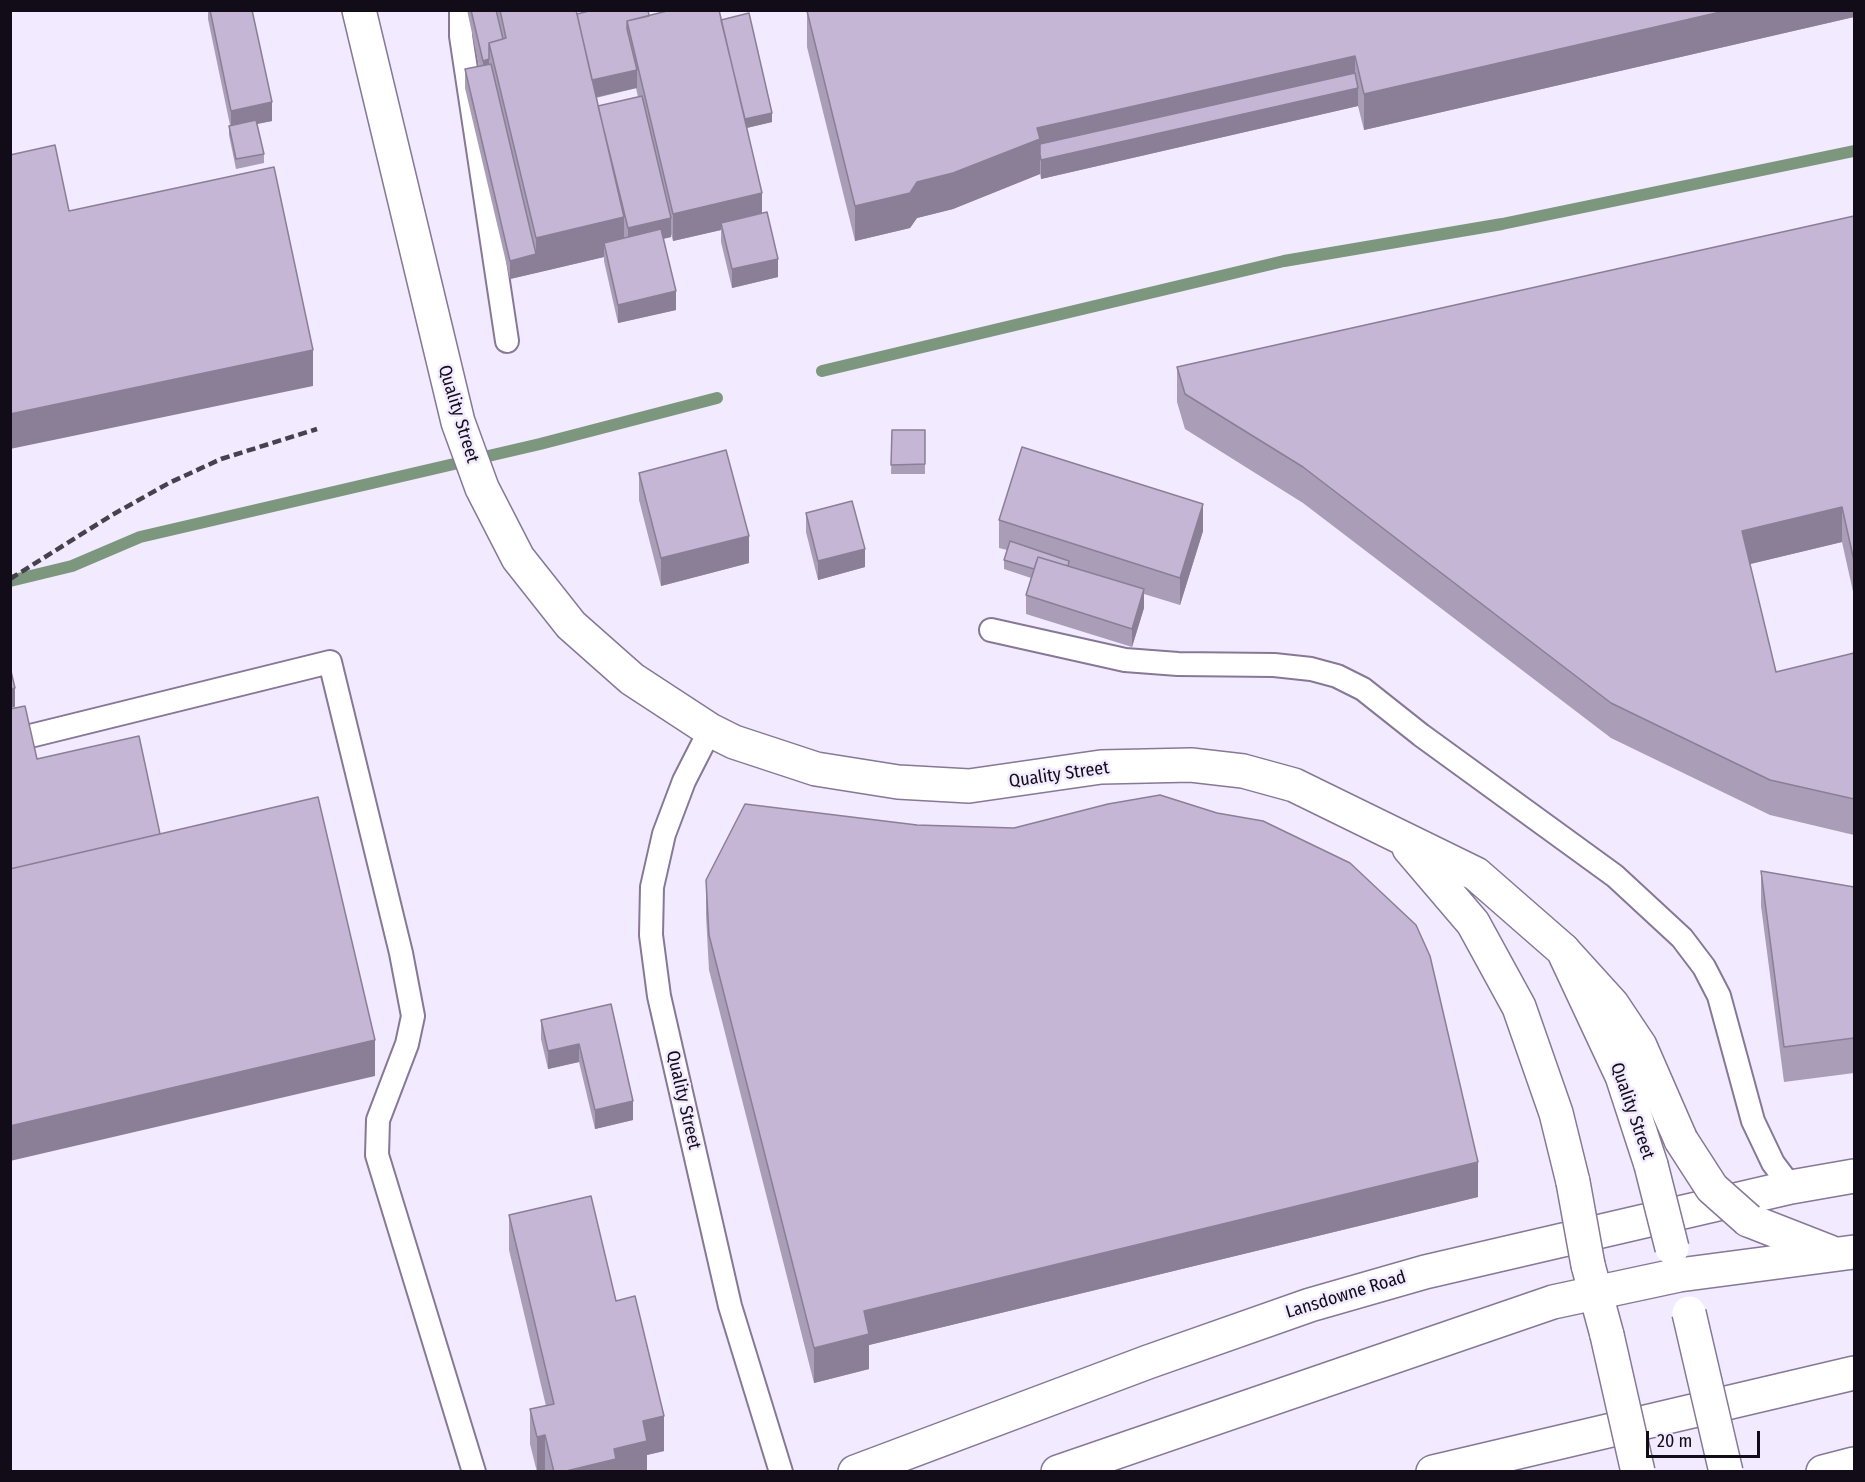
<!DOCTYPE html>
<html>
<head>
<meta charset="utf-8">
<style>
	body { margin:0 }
	#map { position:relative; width:1865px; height:1482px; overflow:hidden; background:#f2eafe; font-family:"Fira Sans Condensed",sans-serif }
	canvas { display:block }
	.frame { position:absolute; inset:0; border:12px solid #110c17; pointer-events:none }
	.scale { position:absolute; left:1646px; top:1431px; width:114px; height:27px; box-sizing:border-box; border:3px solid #110c17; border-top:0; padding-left:8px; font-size:18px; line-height:21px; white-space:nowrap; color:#110c17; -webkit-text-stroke:4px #f2eafe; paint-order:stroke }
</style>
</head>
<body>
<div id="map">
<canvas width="1865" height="1482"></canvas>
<div class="frame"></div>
<div class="scale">20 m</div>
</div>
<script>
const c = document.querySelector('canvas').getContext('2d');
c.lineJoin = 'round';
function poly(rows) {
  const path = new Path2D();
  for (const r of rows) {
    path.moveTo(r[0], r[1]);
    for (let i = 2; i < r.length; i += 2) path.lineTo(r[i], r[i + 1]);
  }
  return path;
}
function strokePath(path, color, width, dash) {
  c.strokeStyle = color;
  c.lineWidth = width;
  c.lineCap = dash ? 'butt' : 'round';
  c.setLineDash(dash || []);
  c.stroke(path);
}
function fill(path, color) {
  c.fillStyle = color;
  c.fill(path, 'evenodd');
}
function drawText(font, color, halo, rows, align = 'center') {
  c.font = font + ' "Fira Sans Condensed",sans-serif';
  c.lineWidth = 5;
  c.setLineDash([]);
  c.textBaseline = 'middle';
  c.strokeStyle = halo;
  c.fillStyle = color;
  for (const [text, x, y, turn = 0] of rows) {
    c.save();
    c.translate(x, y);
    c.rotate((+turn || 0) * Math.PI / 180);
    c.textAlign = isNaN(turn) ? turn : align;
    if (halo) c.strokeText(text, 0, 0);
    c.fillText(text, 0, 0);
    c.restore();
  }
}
strokePath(poly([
	[822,371,1284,261,1502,224,1854,151],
	[10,581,72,566,140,537,540,444,717,398]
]), '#7c977e', 12);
const lane = poly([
	[461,10,461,36,507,341],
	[991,630,1125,660,1178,664,1274,665,1311,669,1337,676,1363,689,1421,735,1615,876,1682,938,1704,967,1719,996,1753,1121,1773,1163,1791,1187],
	[710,730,684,781,664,834,652,887,651,935,659,996,730,1306,781,1472],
	[10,741,330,662,401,953,413,1016,407,1044,378,1120,377,1155,474,1472]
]);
const street = poly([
	[855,1472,1148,1362,1310,1305,1425,1272,1791,1187,1854,1176]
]);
const secondary = poly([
	[359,10,458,422,482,488,518,558,571,625,632,679,710,730,734,742,816,769,898,782,969,786,1101,767,1191,765,1243,771,1294,785,1476,874,1563,950,1622,1076,1651,1165],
	[1409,848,1473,923,1519,1007,1556,1113,1573,1182],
	[1588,1265,1607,1335]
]);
const highway = poly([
	[1563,950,1612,1004,1640,1046,1681,1140],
	[1748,1220,1830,1252],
	[1058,1472,1553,1302,1679,1275,1854,1252],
	[1433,1472,1854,1373],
	[1823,1472,1854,1464]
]);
strokePath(lane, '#867896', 26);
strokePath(street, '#867896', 36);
strokePath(secondary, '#867896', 36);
strokePath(highway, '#867896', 36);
strokePath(lane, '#fff', 22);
strokePath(street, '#fff', 33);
strokePath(secondary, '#fff', 33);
strokePath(highway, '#fff', 33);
strokePath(poly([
	[10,579,112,515,169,483,221,459,317,429]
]), '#47414e', 4.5, [9, 4.5]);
const secondaryBridge = poly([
	[1651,1165,1672,1248],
	[1573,1182,1588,1265],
	[1689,1313,1726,1472],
	[1607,1335,1638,1472]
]);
const highwayBridge = poly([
	[1681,1140,1712,1188,1748,1220]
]);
strokePath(secondaryBridge, '#867896', 36, []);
strokePath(highwayBridge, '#867896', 36, []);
strokePath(secondaryBridge, '#fff', 33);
strokePath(highwayBridge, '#fff', 33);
fill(poly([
	[208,10,252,10,272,121,257,124,264,154,264,163,236,169,229,135,229,126,230,125,208,19],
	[467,10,576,10,577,14,649,16,721,20,772,122,747,128,762,213,778,277,732,288,721,242,721,230,673,241,671,234,671,237,663,239,676,310,618,323,604,261,604,257,510,279,465,88,465,69,479,66],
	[636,88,638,97,598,106,596,98],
	[1854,10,1854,17,1364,130,1358,106,1041,179,1040,173,1040,174,953,209,917,218,910,228,855,241,807,47,807,11],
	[1854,216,1854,596,1842,542,1750,564,1776,672,1854,653,1854,835,1770,815,1611,738,1303,503,1185,429,1177,402,1177,367],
	[892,430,925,430,925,474,891,474],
	[639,473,749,563,661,586,639,500],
	[806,513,865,567,818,580,806,532],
	[999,520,1203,531,1180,605,1144,594,1144,608,1132,647,1026,614,1026,595,1031,578,1004,569,1004,560,1007,550,999,548],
	[1761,871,1854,887,1854,1073,1784,1082,1761,906],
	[706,880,1478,1197,869,1345,869,1369,814,1383,709,970,706,915],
	[611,1004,633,1120,595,1129,579,1062,548,1069,541,1039,541,1020],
	[509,1215,616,1301,664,1451,647,1455,647,1472,545,1472,545,1470,537,1472,530,1444,530,1409,546,1406,509,1250]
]), '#a99db8');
fill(poly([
	[1729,10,1854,10,1854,17,1364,130,1364,94],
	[1355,56,1355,88,1358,88,1358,106,1041,179,1041,160,1040,154,1040,174,953,209,917,218,910,228,855,241,855,206,917,182,1037,128],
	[489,59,489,78,483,80,483,61],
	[637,70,637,88,588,99,588,81],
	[272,102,272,121,231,129,231,111],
	[772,113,772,122,742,129,742,119],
	[762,193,762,220,721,223,721,230,673,241,673,214],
	[624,217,624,252,604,243,604,257,536,273,536,238],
	[671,218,671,237,628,247,628,228],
	[536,254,536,273,510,279,510,261],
	[778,259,778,277,732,288,732,269],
	[676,291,676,310,618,323,618,305],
	[313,350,313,386,10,449,10,414],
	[1203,504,1203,531,1180,605,1180,578],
	[1842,507,1842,542,1742,566,1742,531],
	[749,536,749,563,661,586,661,558],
	[865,549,865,567,818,580,818,561],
	[1144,589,1144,608,1132,647,1132,629],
	[15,688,15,707,10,708,10,689],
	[375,1040,375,1076,10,1161,10,1126],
	[579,1044,579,1062,548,1069,548,1051],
	[633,1101,633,1120,595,1129,595,1110],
	[1478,1162,1478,1197,869,1345,869,1369,814,1383,814,1348,864,1311],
	[664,1416,664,1451,647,1455,647,1472,562,1472,614,1449,643,1421],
	[545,1435,545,1470,537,1472,537,1437]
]), '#8a7f96');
const building = poly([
	[210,10,252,10,272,102,231,111,210,10],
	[471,10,496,10,503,39,489,43,489,59,483,61,471,10],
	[500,10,576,10,624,217,536,238,489,43,506,38,500,10],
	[593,10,648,10,649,16,627,21,627,29,637,70,592,80,577,14,593,10],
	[671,10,719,10,762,193,673,214,627,21,671,10],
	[810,10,1729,10,1364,94,1355,56,1037,128,1040,139,953,173,917,182,910,193,855,206,807,11,810,10],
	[749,13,772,113,745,119,721,20,749,13],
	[491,64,536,254,510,261,465,69,491,64],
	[1355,73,1358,88,1041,160,1040,154,1040,144,1355,73],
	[642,96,671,218,628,228,598,106,642,96],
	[256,120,264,154,236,159,229,126,256,120],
	[55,145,69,211,274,167,313,350,10,414,10,155,55,145],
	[767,212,778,259,732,269,721,223,767,212],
	[1854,216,1854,561,1842,507,1742,531,1776,672,1854,653,1854,799,1770,780,1611,703,1303,467,1185,394,1177,367,1854,216],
	[661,229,676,291,618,305,604,243,661,229],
	[892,430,925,430,925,464,891,465,892,430],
	[1022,447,1203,504,1180,578,999,520,1022,447],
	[726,450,749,536,661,558,639,473,726,450],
	[852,501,865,549,818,561,806,513,852,501],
	[1010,541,1069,561,1068,566,1038,557,1034,569,1004,560,1010,541],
	[1038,557,1144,589,1132,629,1026,595,1038,557],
	[10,667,15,688,10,689,10,667],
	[25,706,37,759,139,736,160,834,10,869,10,709,25,706],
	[1160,795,1217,813,1263,821,1350,863,1416,925,1430,956,1478,1162,864,1311,869,1334,814,1348,709,935,706,880,745,804,917,825,1014,828,1108,804,1160,795],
	[318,797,375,1040,10,1126,10,869,318,797],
	[1761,871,1854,887,1854,1038,1784,1047,1761,871],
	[611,1004,633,1101,595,1110,579,1044,548,1051,541,1020,611,1004],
	[591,1196,616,1301,635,1296,664,1416,643,1421,647,1441,614,1449,616,1459,562,1472,554,1472,545,1435,537,1437,530,1409,554,1404,509,1215,591,1196]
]);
fill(building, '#c5b6d6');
strokePath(building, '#8a7f96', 1.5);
drawText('18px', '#110c17', '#f2eafe', [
	["Quality Street",458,414,73],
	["Quality Street",1059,775,-8],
	["Quality Street",683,1100,77],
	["Quality Street",1632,1111,71],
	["Lansdowne Road",1346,1295,-17]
]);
</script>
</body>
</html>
